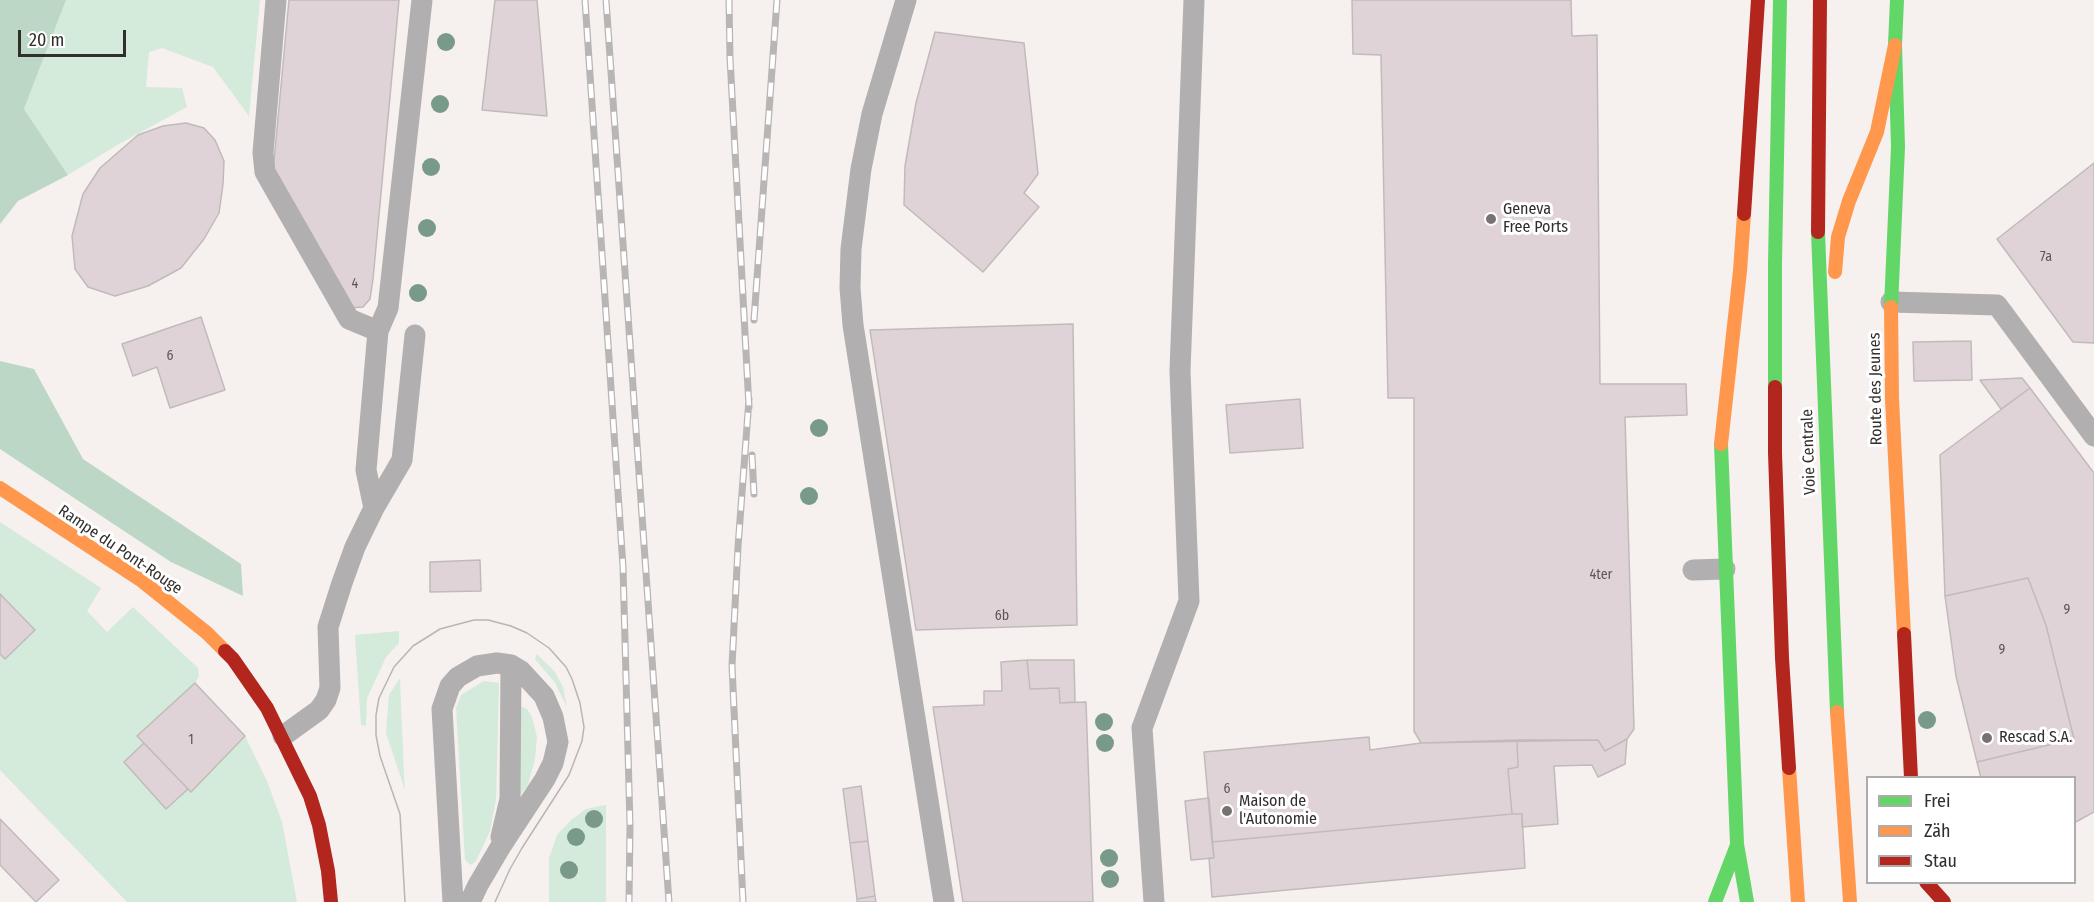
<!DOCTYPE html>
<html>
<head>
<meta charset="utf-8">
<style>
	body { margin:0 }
	#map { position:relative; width:2094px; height:902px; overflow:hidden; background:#f6f0ee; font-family:"Fira Sans Condensed",sans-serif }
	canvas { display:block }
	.legend { position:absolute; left:1866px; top:776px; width:210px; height:108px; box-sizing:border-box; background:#fff; border:2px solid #adabab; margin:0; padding:8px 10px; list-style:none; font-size:18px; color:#312e2c }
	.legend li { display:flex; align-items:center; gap:12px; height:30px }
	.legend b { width:30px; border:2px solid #adabab }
	.scale { position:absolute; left:18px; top:30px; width:108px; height:27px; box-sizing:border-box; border:3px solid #312e2c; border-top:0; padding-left:8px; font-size:18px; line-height:21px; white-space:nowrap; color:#312e2c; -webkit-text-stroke:4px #fff; paint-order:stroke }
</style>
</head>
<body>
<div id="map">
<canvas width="2094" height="902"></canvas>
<ul class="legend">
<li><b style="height:8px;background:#63d668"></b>Frei</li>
<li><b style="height:8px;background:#ff974d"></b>Zäh</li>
<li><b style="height:8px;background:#b3261e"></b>Stau</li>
</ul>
<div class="scale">20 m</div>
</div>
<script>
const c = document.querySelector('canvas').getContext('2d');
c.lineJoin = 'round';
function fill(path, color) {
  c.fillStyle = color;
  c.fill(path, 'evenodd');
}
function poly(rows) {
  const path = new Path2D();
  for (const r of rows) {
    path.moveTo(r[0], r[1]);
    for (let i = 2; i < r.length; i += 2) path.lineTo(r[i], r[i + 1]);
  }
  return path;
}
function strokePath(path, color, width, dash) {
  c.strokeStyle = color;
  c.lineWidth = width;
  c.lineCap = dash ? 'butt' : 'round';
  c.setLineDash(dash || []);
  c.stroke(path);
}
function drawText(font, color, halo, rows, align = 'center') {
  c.font = font + ' "Fira Sans Condensed",sans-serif';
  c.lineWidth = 6;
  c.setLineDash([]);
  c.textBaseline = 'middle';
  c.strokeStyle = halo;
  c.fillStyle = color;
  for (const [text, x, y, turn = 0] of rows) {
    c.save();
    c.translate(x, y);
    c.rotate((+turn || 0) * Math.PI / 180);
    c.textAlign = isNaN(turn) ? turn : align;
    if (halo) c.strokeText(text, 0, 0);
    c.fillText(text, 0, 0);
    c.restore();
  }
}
fill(poly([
	[66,0,260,0,249,116,213,67,162,48,149,52,146,87,182,88,187,107,119,144,68,175,24,109],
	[0,522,101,588,87,611,107,632,133,607,198,668,199,676,195,683,245,736,267,781,282,822,297,902,127,902,0,770],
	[399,631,399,643,386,657,367,698,366,726,361,725,355,635],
	[537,654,555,672,563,687,567,707,555,683,535,659],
	[400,678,404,777,405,790,386,733,389,695],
	[484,681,499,683,496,800,490,831,476,861,471,865,465,860,456,708,461,695],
	[520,706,527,709,532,717,537,737,535,759,528,785,519,797],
	[606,805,606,902,549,902,549,858,557,835,571,820,586,809]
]), '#d4eadb');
fill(poly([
	[0,0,66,0,24,109,68,175,18,201,0,224],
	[0,361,34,369,83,459,241,564,243,596,171,562,0,449]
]), '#bdd7c6');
const building = poly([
	[289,0,399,0,373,279,370,299,363,307,348,308,273,172,289,0],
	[495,0,537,0,547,116,482,110,495,0],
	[1352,0,1571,0,1572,36,1597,35,1600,384,1686,384,1687,415,1625,417,1634,729,1627,739,1605,751,1598,740,1421,743,1414,731,1414,398,1388,398,1381,55,1353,54,1352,0],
	[935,32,1024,43,1038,174,1024,193,1039,207,983,272,904,205,905,166,916,103,935,32],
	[186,123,204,128,215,140,224,161,223,184,219,213,204,239,181,268,148,286,115,296,88,287,75,269,72,236,83,194,100,168,138,135,163,126,186,123],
	[2094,163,2094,343,2073,342,1997,239,2094,163],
	[201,317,225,390,170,408,157,367,133,376,122,344,201,317],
	[1073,324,1077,625,916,630,870,330,1073,324],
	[1971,341,1972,380,1914,381,1913,342,1971,341],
	[2022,378,2030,388,2001,409,1980,380,2022,378],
	[2030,388,2094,473,2094,812,2074,823,2074,778,1981,778,1977,762,2074,739,2046,625,2028,578,1945,596,1940,455,2030,388],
	[1300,399,1303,448,1230,453,1226,405,1300,399],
	[480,560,481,591,430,592,430,562,480,560],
	[2028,578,2046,625,2074,739,1977,762,1956,676,1945,596,2028,578],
	[0,594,35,630,5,659,0,654,0,594],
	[1027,660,1030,689,1059,688,1060,703,1086,702,1093,902,963,902,933,707,984,705,984,691,1002,691,1001,662,1027,660],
	[1027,660,1074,660,1075,702,1060,703,1059,688,1030,689,1027,660],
	[195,683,245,736,191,792,137,736,195,683],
	[1369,737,1370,750,1421,743,1517,740,1518,767,1508,769,1512,814,1212,842,1204,752,1369,737],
	[1627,739,1625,764,1598,777,1592,765,1554,766,1558,824,1522,827,1522,814,1512,814,1508,769,1518,767,1517,740,1598,740,1605,751,1627,739],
	[144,743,188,789,166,809,124,762,144,743],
	[861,786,868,841,850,843,843,789,861,786],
	[1209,798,1214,858,1191,860,1185,801,1209,798],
	[1512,814,1522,814,1525,868,1212,897,1209,858,1214,858,1212,842,1512,814],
	[0,819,59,880,36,902,0,865,0,819],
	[868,841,875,896,857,899,850,843,868,841],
	[875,896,876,902,857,902,857,899,875,896]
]);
fill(building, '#e0d3d7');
strokePath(building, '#c0bbbb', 1.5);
strokePath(poly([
	[276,0,263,153,265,172,349,319,378,331],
	[906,0,872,114,861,169,851,249,850,288,853,325,944,902],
	[1891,302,1997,305,2094,436],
	[374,508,366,470,378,331,388,308,422,0],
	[1693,570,1725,569],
	[283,736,319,710,326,700,330,688,328,627,342,583,355,547,374,508,402,460,415,335],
	[501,837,510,799,511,665],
	[453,902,442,709,450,686,458,677,477,666,497,663,511,665,521,671,544,696,553,717,558,742,553,763,545,779,501,846,478,885,470,902],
	[1154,902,1142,728,1189,601,1180,371,1194,0]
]), '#b1afaf', 21);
strokePath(poly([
	[1818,232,1837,712],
	[1891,307,1898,147,1895,45,1897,0],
	[1775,387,1775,263,1780,0],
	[1721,444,1737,844,1747,902],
	[1715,902,1737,845]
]), '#63d668', 14);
strokePath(poly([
	[1835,272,1838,237,1849,201,1877,132,1895,45],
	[1891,307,1892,399,1904,634],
	[1721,444,1740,271,1744,214],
	[0,488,142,581,207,633,225,651],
	[1837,712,1850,902],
	[1789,768,1798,902]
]), '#ff974d', 14);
strokePath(poly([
	[1744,214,1758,0],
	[1818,232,1820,0],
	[1775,387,1775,453,1782,658,1789,768],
	[1904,634,1911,778],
	[225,651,233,659,267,708,310,796,319,825,328,871,331,902],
	[1926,882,1944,902]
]), '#b3261e', 14);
strokePath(poly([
	[405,902,400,814,380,756,376,735,376,715,379,698,394,667,413,646,440,629,474,620,488,620,511,626,527,633,549,648,566,667,572,679,580,703,584,727,582,741,569,775,522,848,510,869,495,902]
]), '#bab5b5', 1.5);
const rail = poly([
	[585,0,623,567,630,825,629,902],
	[606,0,669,902],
	[729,0,730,58,749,407],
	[754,320,777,0],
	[752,455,754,494],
	[743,902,732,666,738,547,749,399]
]);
strokePath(rail, '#bab5b5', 7);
strokePath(rail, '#fff', 4.5, [14]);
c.fillStyle = '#7a9a89';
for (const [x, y] of [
	[446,42],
	[440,104],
	[431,167],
	[427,228],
	[418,293],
	[819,428],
	[809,496],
	[1927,720],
	[1104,722],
	[1105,743],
	[594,819],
	[576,837],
	[1109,858],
	[569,870],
	[1110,879]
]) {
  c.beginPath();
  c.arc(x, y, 9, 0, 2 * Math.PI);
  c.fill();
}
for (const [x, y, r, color] of [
	[1491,219,6,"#767270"],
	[1987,738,6,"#767270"],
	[1227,811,6,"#767270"]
]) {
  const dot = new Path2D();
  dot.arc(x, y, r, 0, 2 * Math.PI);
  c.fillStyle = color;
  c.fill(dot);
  strokePath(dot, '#fff', 2);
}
drawText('14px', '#5d5757', null, [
	["7a",2046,257],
	["4",355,284],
	["6",170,356],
	["4ter",1601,575],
	["9",2067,610],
	["6b",1002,616],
	["9",2002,650],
	["1",191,740],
	["6",1227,789]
]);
drawText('16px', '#312e2c', '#fff', [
	["Geneva",1503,210],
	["Free Ports",1503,228],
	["Rescad S.A.",1999,738],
	["Maison de",1239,802],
	["l'Autonomie",1239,820]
], 'left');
drawText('16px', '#312e2c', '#fff', [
	["Route des Jeunes",1876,389,-91],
	["Voie Centrale",1809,452,-92],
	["Rampe du Pont-Rouge",120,550,34]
]);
</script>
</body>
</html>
